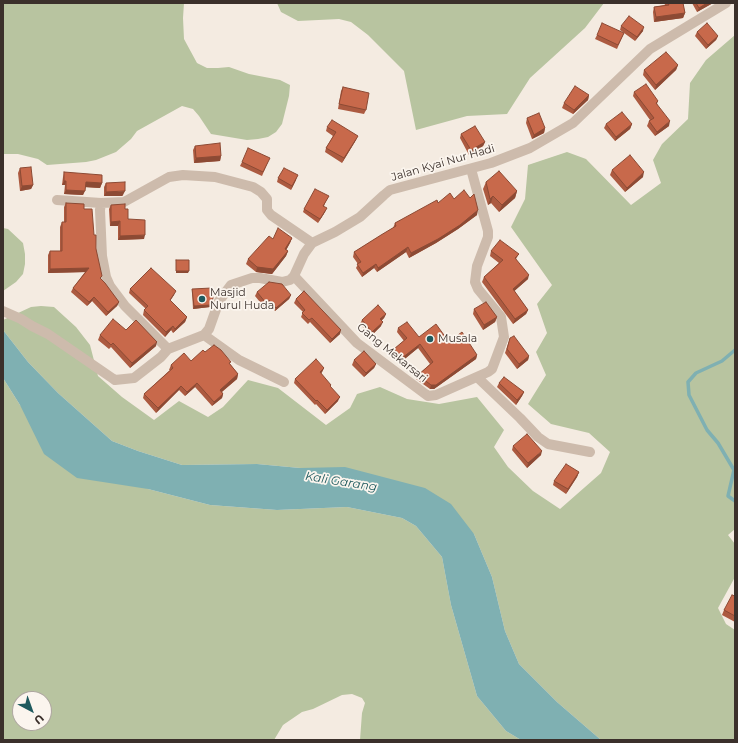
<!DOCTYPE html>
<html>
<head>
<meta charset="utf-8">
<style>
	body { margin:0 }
	#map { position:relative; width:738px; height:743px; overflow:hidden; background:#f4ebe1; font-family:Montserrat,sans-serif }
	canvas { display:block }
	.frame { position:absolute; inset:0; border:4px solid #3b302b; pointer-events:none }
	.north { position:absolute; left:12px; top:691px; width:40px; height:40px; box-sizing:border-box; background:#fbf5ee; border:1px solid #aea6a0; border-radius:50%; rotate:139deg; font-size:11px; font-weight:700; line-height:16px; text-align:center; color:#3b302b }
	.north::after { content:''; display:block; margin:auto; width:14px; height:18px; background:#1f5a5e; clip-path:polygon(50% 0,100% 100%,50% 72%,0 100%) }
</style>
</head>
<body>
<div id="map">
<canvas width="738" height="743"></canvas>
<div class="frame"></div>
<div class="north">U</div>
</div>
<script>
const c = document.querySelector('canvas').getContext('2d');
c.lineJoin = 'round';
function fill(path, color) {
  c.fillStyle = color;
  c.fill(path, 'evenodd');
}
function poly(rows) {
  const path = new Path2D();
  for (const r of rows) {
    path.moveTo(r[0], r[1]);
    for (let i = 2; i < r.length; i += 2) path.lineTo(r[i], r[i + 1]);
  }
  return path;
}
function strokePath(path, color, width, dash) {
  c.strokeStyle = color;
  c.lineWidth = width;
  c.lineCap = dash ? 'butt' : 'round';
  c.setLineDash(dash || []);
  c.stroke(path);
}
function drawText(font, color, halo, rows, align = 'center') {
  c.font = font + ' Montserrat,sans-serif';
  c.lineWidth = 3.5;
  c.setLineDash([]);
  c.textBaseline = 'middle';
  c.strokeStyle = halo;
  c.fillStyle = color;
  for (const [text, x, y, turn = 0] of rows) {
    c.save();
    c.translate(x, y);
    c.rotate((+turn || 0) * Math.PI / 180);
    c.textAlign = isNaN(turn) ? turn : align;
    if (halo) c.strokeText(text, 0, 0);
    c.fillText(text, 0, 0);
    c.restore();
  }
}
fill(poly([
	[3,3,184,3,183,18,184,39,197,63,207,68,218,68,229,67,249,74,280,80,290,85,289,96,282,124,276,132,268,137,258,139,247,140,211,134,199,116,193,109,182,106,137,131,131,139,116,152,96,160,86,162,47,165,38,159,18,154,3,154],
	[277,3,604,3,585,28,530,78,507,114,467,116,416,130,404,71,368,35,351,22,339,19,298,21,281,12],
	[735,35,735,529,728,535,735,544,735,577,718,608,726,624,735,630,735,740,601,740,557,702,519,664,505,631,492,577,474,534,300,468,257,464,182,465,138,451,112,441,58,393,28,362,3,330,3,320,31,307,41,306,54,307,76,327,90,345,98,376,122,397,154,420,179,401,208,417,223,407,248,380,278,388,326,425,350,408,357,394,380,387,407,399,439,404,477,397,504,430,494,447,508,467,533,491,560,509,601,473,610,452,589,433,551,424,528,404,546,375,536,352,547,333,537,304,552,285,511,227,525,199,528,165,567,152,586,159,631,205,661,183,653,160,662,144,688,119,690,83,706,60],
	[3,228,8,229,23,243,25,254,25,264,23,274,16,282,3,291],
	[3,378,20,405,148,489,210,505,277,510,347,507,402,518,416,526,442,557,451,605,477,696,506,731,521,740,360,740,362,713,365,703,362,698,352,694,342,695,313,709,302,712,283,725,274,740,3,740],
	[20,699,44,699,44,723,20,723]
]), '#b8c4a0');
fill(poly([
	[3,330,28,362,58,393,112,441,138,451,182,465,257,464,300,468,345,467,425,488,451,504,474,534,492,577,505,631,519,664,557,702,601,740,521,740,506,731,477,696,451,605,442,557,416,526,402,518,347,507,277,510,210,505,148,489,77,478,44,454,20,405,3,378]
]), '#7fb0b2');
strokePath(poly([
	[735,350,722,361,696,373,688,382,689,395,707,430,718,443,734,470,728,496,735,501]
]), '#7fb0b2', 3.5);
strokePath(poly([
	[57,200,101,203],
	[294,276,357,343,428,396,436,395,488,372,492,369,504,337,501,317,478,289,475,282,477,266,488,237,488,231,471,169],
	[3,311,21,319,32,326,48,334,112,378,115,380,134,378,161,357,168,349,204,335,209,329,219,301,231,285,252,278,260,278,282,282,290,280,294,276,304,254,312,243,335,232,360,217,384,195,390,190,491,163,530,148,573,123,650,49,726,3],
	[204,335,239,360,284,382],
	[168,349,125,306,110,286,106,277,102,256,100,210,101,203,124,202,169,177,183,175,215,177,253,187,261,192,267,199,267,210,271,215,312,243],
	[477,377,520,418,538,437,548,444,590,452]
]), '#cdbbac', 10);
fill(poly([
	[664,3,683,3,685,13,683,18,654,22,653,12,654,7,665,5],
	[692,3,713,3,697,12],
	[621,26,643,31,635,41,620,30],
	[697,32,718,36,716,40,706,49,695,36],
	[624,33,617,49,595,39,597,35],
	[678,65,676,70,655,90,643,75,644,70],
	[343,87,366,110,364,114,338,109,341,91],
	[634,92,658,101,657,104,669,126,655,136,647,126,649,121,650,120,633,96],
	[589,95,588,100,573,114,562,108,564,103],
	[527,118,545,128,544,133,532,139,526,123],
	[606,124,632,124,630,129,615,141,604,128],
	[327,127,356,140,342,163,325,152,326,148,333,136,326,131],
	[461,134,485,142,483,146,469,155,460,138],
	[195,146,221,156,220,161,194,163,193,150],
	[242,162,268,162,262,176,240,166],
	[20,168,33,185,31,189,20,191,18,173],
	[612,170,643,177,625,192,610,175],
	[64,172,102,183,100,188,85,187,83,195,64,194,65,185,62,185,63,177],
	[278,178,296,180,291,190,277,182],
	[486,182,517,191,515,198,499,212,491,203,488,205,483,189],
	[106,183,123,195,122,196,104,196,104,187],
	[327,199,324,206,325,212,318,223,303,212,304,209],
	[454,199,477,215,458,229,436,243,409,258,406,252,377,272,374,268,362,277,356,268,358,264,353,257,354,252,393,228,395,223,438,203],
	[66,203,84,209,94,235,101,279,119,302,117,306,106,316,92,301,87,306,71,292,73,288,85,272,48,273,48,255,50,251,60,251,60,227,62,222,64,222,64,207],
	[111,205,125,209,128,219,144,239,118,240,118,226,110,226,109,209],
	[292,238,290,243,286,250,288,251,286,256,272,274,256,272,246,264,248,259,273,239],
	[491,251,519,254,516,259,528,279,514,291,528,310,526,314,513,324,482,282,484,277,499,263,490,256],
	[176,260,188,273,176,273],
	[130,289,174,295,170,300,187,317,185,322,173,333,171,330,165,337,143,315,144,310,146,309,129,293],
	[192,289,210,307,193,309,192,291],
	[257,292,291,295,289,299,275,311,268,304,264,307,255,296],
	[296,299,340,334,330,343,310,322,308,324,301,317,303,312,294,303],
	[474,309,497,317,495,322,483,330,473,314],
	[386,314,384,318,381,321,381,326,371,336,360,324,362,320],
	[398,328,419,337,449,342,477,355,476,359,434,389,430,389,416,379,418,375,430,364,418,348,401,362,393,353,394,349,404,341,397,332],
	[126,330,156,346,130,368,111,347,109,349,98,340,100,335],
	[510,338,529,356,528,360,517,369,505,353],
	[205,352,230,364,238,374,237,379,222,392,223,394,222,398,212,406,195,387,185,396,179,390,156,413,143,398,144,394,170,370,169,370,171,365,191,361],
	[354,360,376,364,374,368,364,377,352,365],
	[324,368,321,374,330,387,338,401,325,414,316,404,315,405,294,383,295,379],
	[499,383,524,392,522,396,516,405,497,387],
	[513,446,541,455,527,468,512,450],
	[579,472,577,477,566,494,553,485,554,481],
	[735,596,735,622,722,615,724,610]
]), '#ac5a40');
fill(poly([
	[707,3,713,3,697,12,699,8],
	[685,13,683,18,654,22,656,17],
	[644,27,643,31,635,41,637,37],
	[718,36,716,40,706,49,708,45],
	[678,65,676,70,655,90,656,85],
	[589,95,588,100,573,114,574,110],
	[670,121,669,126,655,136,657,132],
	[632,124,630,129,615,141,616,137],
	[545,128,544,133,532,139,534,135],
	[358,136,356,140,342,163,344,158],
	[485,142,483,146,469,155,471,150],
	[221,156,220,161,194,163,196,158],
	[644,172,643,177,625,192,627,188],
	[298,175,296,180,291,190,292,186],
	[64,181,66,181,65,185,62,185],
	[86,182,102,183,100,188,84,187],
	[33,185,31,189,20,191,22,186],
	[66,190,85,191,83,195,64,194],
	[125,191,123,195,122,196,104,196,106,192],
	[517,191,515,198,499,212,502,205],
	[493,196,491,203,488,205,490,199],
	[327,208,325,212,318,223,320,219],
	[478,210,477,215,458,229,436,243,409,258,411,253],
	[120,221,118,226,110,226,111,222],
	[145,235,144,239,118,240,120,236],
	[292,238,290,243,284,254,285,249],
	[408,247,406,252,377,272,378,268],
	[288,251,286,256,272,274,256,272,257,267],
	[376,264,374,268,362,277,363,273],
	[89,268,88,272,48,273,50,269],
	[176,271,189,271,188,273,176,273],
	[529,275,528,279,511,294,513,289],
	[176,291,174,295,168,304,170,300],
	[291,295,289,299,275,311,276,308],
	[94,297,92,301,87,306,89,302],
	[269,300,268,304,264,307,266,303],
	[119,302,117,306,106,316,108,312],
	[211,305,210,307,193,309,194,306],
	[528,310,526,314,513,324,515,319],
	[386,314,384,318,379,323,380,319],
	[187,317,185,322,173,333,175,329],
	[497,317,495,322,483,330,484,325],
	[383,322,381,326,371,336,372,332],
	[173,326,171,330,165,337,166,332],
	[341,330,340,334,330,343,332,339],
	[157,342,156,346,130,368,132,363],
	[420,344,418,348,401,362,402,358],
	[477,355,476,359,434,389,430,389,431,385],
	[529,356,528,360,517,369,519,364],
	[376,364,374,368,364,377,366,373],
	[324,368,322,372,318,376,320,372],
	[238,374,237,379,219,394,220,390],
	[197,383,195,387,185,396,187,392],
	[181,386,179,390,156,413,158,408],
	[524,392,522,396,516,405,517,400],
	[223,394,222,398,212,406,214,402],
	[340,397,338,401,325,414,327,410],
	[542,451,541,455,527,468,528,463],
	[579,472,577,477,566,494,568,489]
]), '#8c4a34');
const building = poly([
	[668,3,683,3,685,13,656,17,654,7,669,5,668,3],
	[696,3,707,3,699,8,696,3],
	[629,16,644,27,637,37,621,26,629,16],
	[602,23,624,33,618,45,597,35,602,23],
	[707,23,718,36,708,45,697,32,707,23],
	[666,52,678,65,656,85,644,70,666,52],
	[646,84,658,101,656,103,670,121,657,132,649,121,654,118,634,92,646,84],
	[575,86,589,95,574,110,564,103,575,86],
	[343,87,369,93,366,110,339,104,343,87],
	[622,112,632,124,616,137,606,124,622,112],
	[539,113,545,128,534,135,527,118,539,113],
	[332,120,358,136,344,158,326,148,336,132,327,127,332,120],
	[475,126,485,142,471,150,461,134,475,126],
	[220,143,221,156,196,158,195,146,220,143],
	[248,148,270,158,263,172,242,162,248,148],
	[630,155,644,172,627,188,612,170,630,155],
	[31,167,33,185,22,186,20,168,31,167],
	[284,168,298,175,292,186,278,178,284,168],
	[499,171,517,191,502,205,493,196,490,199,486,182,499,171],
	[64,172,102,175,102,183,86,182,85,191,66,190,66,181,64,181,64,172],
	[125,182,125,191,124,191,106,192,106,183,125,182],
	[315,189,329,196,323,206,327,208,320,219,304,209,315,189],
	[464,190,470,198,474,194,478,210,460,225,438,239,411,253,408,247,378,268,376,264,363,273,357,264,361,262,354,252,381,235,396,226,395,223,437,200,438,203,450,193,454,199,464,190],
	[66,203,84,204,84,209,92,209,94,235,96,235,96,249,102,276,100,278,105,283,119,302,108,312,94,297,89,302,73,288,89,268,50,269,50,251,62,251,62,222,66,222,66,203],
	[125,204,125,209,128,209,128,219,145,220,145,235,120,236,120,221,111,222,111,205,125,204],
	[278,228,292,238,285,249,288,251,273,269,257,267,248,259,269,236,273,239,278,228],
	[500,240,519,254,515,258,529,275,513,289,528,310,515,319,484,277,503,260,491,251,500,240],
	[176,260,189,260,189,271,176,271,176,260],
	[151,268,176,291,170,300,187,317,175,329,173,326,166,332,144,310,148,306,130,289,151,268],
	[269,282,282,284,291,295,276,308,269,300,266,303,257,292,269,282],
	[212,288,213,298,211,305,194,306,192,289,212,288],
	[304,291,341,330,332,339,312,318,309,320,302,313,305,310,296,299,304,291],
	[486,302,497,317,484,325,474,309,486,302],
	[378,305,386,314,380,319,383,322,372,332,362,320,378,305],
	[113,319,126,330,136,320,157,342,132,363,113,343,111,345,100,335,113,319],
	[407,322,419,337,436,324,449,342,462,332,477,355,436,385,431,385,418,375,433,362,420,344,402,358,394,349,407,338,398,328,407,322],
	[514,336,529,356,519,364,507,349,510,338,514,336],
	[214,345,221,350,231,362,229,363,238,374,220,390,223,394,214,402,197,383,187,392,181,386,158,408,144,394,173,368,171,365,184,353,191,361,203,350,205,352,214,345],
	[364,351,376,364,366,373,354,360,364,351],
	[316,359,324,368,320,372,331,385,330,386,340,397,327,410,317,400,316,401,295,379,316,359],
	[504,377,524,392,517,400,499,383,504,377],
	[527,434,542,451,528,463,513,446,527,434],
	[566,464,579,472,568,489,554,481,566,464],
	[732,595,735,596,735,616,724,610,732,595]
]);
fill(building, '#c8694b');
strokePath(building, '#8c4a34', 1);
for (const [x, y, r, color] of [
	[202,299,4,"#1f5a5e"],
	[430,339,4,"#1f5a5e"]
]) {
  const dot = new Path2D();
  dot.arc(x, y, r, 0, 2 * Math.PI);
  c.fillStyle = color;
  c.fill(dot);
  strokePath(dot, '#fbf5ee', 1.5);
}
drawText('11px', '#3b302b', '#fbf5ee', [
	["Jalan Kyai Nur Hadi",443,163,-16],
	["Gang Mekarsari",392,353,39]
]);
drawText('11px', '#3b302b', '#fbf5ee', [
	["Masjid",210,293],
	["Nurul Huda",210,306],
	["Musala",438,339]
], 'left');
drawText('italic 12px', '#1f5a5e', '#fbf5ee', [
	["Kali Garang",341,482,9]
]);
</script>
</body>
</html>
